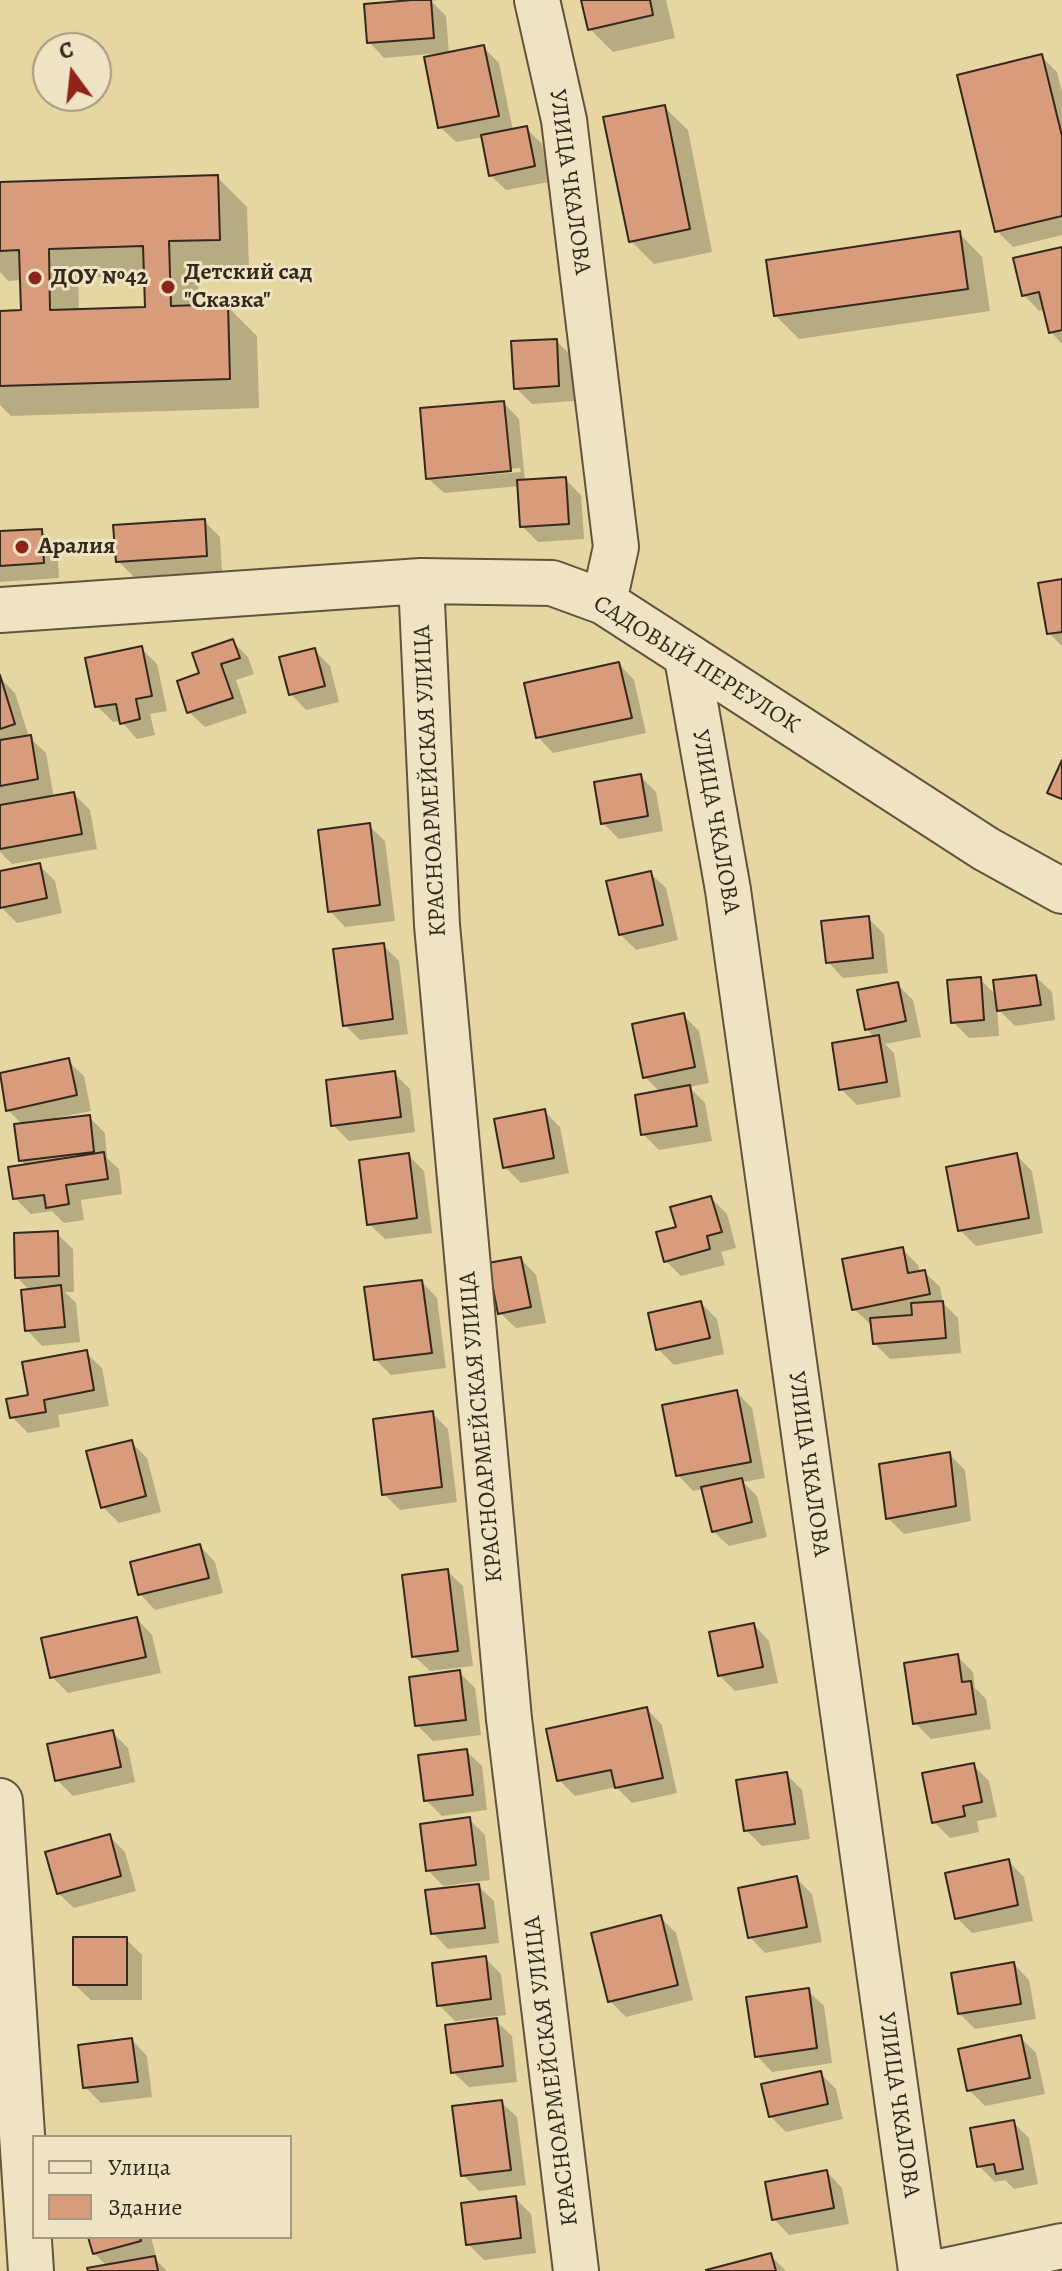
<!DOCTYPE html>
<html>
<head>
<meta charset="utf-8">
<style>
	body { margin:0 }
	#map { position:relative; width:1062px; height:2271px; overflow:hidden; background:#e5d6a2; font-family:Alegreya,serif }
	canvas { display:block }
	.legend { position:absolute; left:32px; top:2135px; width:260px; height:104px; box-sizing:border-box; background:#eee4c3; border:2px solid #a49980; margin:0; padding:10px 14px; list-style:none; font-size:24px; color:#35281c }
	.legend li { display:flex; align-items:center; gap:16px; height:40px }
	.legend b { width:40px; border:2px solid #a49980 }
	.north { position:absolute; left:32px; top:32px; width:80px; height:80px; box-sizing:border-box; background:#eee4c3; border:2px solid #a49980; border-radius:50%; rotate:345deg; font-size:22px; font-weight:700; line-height:32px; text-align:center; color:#35281c }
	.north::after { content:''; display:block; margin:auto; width:28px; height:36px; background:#8f2418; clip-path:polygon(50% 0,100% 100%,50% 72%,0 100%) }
</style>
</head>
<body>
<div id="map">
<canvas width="1062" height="2271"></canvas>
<ul class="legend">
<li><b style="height:10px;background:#eee4c3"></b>Улица</li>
<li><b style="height:22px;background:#d89b7b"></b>Здание</li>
</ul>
<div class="north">С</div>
</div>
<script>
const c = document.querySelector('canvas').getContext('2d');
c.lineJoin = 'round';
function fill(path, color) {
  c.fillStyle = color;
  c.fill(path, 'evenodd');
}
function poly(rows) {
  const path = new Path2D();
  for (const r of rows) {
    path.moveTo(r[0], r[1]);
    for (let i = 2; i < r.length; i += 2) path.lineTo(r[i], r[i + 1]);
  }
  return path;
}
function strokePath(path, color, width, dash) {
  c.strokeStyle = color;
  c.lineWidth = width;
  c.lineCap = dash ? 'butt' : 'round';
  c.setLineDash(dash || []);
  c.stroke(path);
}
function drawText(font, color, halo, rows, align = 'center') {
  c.font = font + ' Alegreya,serif';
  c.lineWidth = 6;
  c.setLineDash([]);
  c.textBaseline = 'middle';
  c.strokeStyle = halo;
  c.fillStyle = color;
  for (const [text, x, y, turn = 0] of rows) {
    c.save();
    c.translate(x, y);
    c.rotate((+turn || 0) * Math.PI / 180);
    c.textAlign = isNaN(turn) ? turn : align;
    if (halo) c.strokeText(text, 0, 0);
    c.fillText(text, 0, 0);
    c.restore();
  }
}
fill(poly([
	[419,0,437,0,431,1,446,16,449,54,484,48,499,63,513,131,526,128,542,144,549,182,506,190,490,175,483,137,456,142,440,127,440,53,384,58,369,42],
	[583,0,666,0,675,38,613,52,590,29],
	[1041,56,1057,72,1062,92,1062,235,1013,247,997,231],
	[664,107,688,130,712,252,654,264,631,241],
	[217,177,247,207,249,269,198,270,199,307,227,306,257,336,259,408,11,416,0,405,0,313,23,312,22,280,8,281,0,272,0,184],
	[146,276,147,309,79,311,78,278],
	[959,233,982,257,990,311,799,339,776,316],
	[1062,249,1062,344,1051,332,1045,309,1039,311,1024,295],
	[556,341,572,356,574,401,532,404,516,388],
	[504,403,519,419,525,482,566,480,581,495,584,539,538,542,522,526,520,486,444,493,428,478],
	[520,468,521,472,439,479,439,475],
	[204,521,220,537,222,571,134,577,118,561],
	[41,531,57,546,59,578,0,582,0,533],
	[1062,581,1062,646,1049,633],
	[232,641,248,657,254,674,236,680,247,713,205,727,189,712,201,674],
	[141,648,157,664,167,711,150,714,155,735,137,739,121,721,113,722,97,706],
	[314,650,330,666,339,702,306,710,291,694],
	[619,664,634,680,646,733,553,753,538,737],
	[0,678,15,693,29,737,46,753,54,798,74,794,90,810,97,849,12,864,0,852],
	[640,776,656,792,663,831,619,839,603,823],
	[369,826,385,841,395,921,345,927,330,911],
	[39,865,55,881,62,913,17,923,1,907,0,873],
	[650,873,666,888,678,940,636,950,620,934],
	[868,918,884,934,888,973,843,978,828,962],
	[383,945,399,961,408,1034,360,1040,345,1025],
	[1036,977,1052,992,1055,1020,1015,1026,997,1008,999,1036,969,1038,953,1022,980,979,997,996],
	[897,984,913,1000,921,1037,885,1044,894,1053,901,1097,857,1105,841,1089,875,1038,867,1029],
	[683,1015,699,1031,709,1083,689,1087,705,1103,712,1141,659,1150,643,1134,660,1092,645,1077],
	[68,1061,84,1076,91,1111,56,1118,57,1121,89,1117,105,1133,107,1158,119,1169,122,1194,81,1200,84,1220,64,1223,52,1211,31,1214,15,1198,26,1166,21,1160,23,1125,8,1110],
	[394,1073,410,1089,415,1132,349,1141,333,1125],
	[544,1111,560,1127,569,1173,521,1183,505,1167],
	[408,1155,424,1171,432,1233,385,1239,369,1224],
	[1016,1155,1032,1171,1043,1233,976,1246,960,1230],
	[711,1198,727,1214,736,1248,721,1252,725,1265,681,1276,666,1261,678,1228],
	[57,1234,73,1249,74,1292,65,1292,76,1303,80,1342,42,1346,27,1330,30,1291,17,1277],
	[902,1249,918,1265,920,1273,924,1272,940,1287,943,1303,958,1318,961,1353,890,1359,874,1343,873,1324,870,1324,854,1309],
	[521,1259,536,1275,546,1323,516,1328,500,1313],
	[422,1282,437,1298,446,1368,391,1375,375,1359],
	[701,1303,717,1319,724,1354,674,1365,658,1349],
	[86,1353,102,1368,109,1406,58,1415,60,1427,28,1433,12,1417,30,1397],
	[737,1393,752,1408,765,1478,743,1482,757,1496,767,1537,729,1546,713,1531,703,1489,693,1491,678,1475],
	[432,1413,448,1429,457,1502,400,1510,384,1494],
	[131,1442,147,1458,161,1512,119,1523,103,1507],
	[949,1454,965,1470,971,1521,904,1534,888,1518],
	[200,1546,215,1562,223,1593,155,1610,140,1594],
	[447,1571,463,1586,473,1666,430,1671,414,1656],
	[137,1619,152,1635,161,1673,68,1693,52,1677],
	[754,1625,769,1641,778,1683,735,1691,719,1675],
	[957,1656,973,1672,975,1688,986,1699,991,1729,931,1739,915,1723],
	[459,1672,475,1688,481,1735,433,1741,417,1725],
	[647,1709,662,1725,677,1793,632,1803,616,1787,575,1796,559,1780],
	[112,1732,128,1748,135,1782,73,1796,57,1780],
	[466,1751,482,1766,487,1810,442,1816,426,1800],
	[973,1765,989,1781,997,1817,977,1821,979,1832,950,1838,934,1822],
	[786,1774,802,1790,810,1839,762,1846,746,1830],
	[469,1819,485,1835,490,1880,443,1886,428,1870],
	[109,1836,125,1852,136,1891,74,1908,58,1893],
	[1008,1861,1024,1877,1033,1921,972,1933,957,1918],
	[796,1878,812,1894,822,1942,765,1953,750,1937],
	[478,1886,494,1901,499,1943,448,1949,433,1933],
	[660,1917,676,1933,693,2000,626,2017,610,2001],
	[126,1939,142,1955,142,2000,91,2000,75,1985],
	[485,1958,501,1974,506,2015,455,2021,439,2005],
	[1014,1964,1029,1980,1036,2019,975,2029,960,2014],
	[808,1991,824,2006,832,2063,772,2072,757,2056],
	[496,2021,512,2036,517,2082,469,2087,453,2072],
	[1020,2037,1036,2053,1045,2094,985,2106,969,2090],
	[132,2040,147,2056,152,2097,101,2103,85,2087],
	[820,2073,836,2089,843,2119,786,2132,770,2116],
	[501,2102,517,2117,526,2185,479,2191,463,2175],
	[1013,2122,1029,2138,1038,2184,1014,2189,1005,2180,995,2182,979,2166],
	[827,2172,842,2188,849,2224,789,2235,774,2219],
	[515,2198,531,2214,536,2253,484,2260,468,2244],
	[90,2237,151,2237,156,2256,153,2257,167,2271,90,2271,108,2267,94,2253],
	[770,2255,786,2271,710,2271]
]), '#0003');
const building = poly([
	[412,0,431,0,434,38,367,43,364,4,412,0],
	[581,0,650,0,653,15,588,30,581,0],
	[484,45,499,116,438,128,424,57,484,45],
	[1042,54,1062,136,1062,216,995,232,957,75,1042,54],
	[665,105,690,229,629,242,603,117,665,105],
	[527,126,535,166,489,176,481,135,527,126],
	[218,175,220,240,169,241,171,306,228,304,230,379,0,386,0,311,21,310,19,250,0,251,0,182,218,175],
	[143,246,145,307,50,310,49,249,143,246],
	[960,231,968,289,774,316,766,260,960,231],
	[1062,247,1062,330,1049,333,1039,292,1022,296,1013,258,1062,247],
	[557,339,559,386,514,389,511,341,557,339],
	[504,401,511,471,426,479,420,408,504,401],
	[566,477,569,524,520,527,517,480,566,477],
	[205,519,207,556,116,562,113,525,205,519],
	[42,529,44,563,0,566,0,531,42,529],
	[1062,579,1062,632,1047,634,1038,583,1062,579],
	[233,639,240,658,221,664,233,698,187,713,177,681,199,673,192,653,233,639],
	[142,646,152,696,136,699,140,719,120,724,116,704,95,707,85,658,142,646],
	[315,648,325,686,289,695,279,657,315,648],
	[619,662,632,718,536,738,524,683,619,662],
	[0,675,15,724,0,729,0,675],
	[31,735,38,779,0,786,0,740,31,735],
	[1062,760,1062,799,1047,793,1062,760],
	[641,774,648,816,601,824,594,782,641,774],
	[74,792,82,834,0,849,0,805,74,792],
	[370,823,380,905,328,912,318,830,370,823],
	[40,863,47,898,0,908,0,871,40,863],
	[651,871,663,925,619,935,606,881,651,871],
	[869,916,873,958,826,963,821,921,869,916],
	[384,943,393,1019,343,1026,333,949,384,943],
	[1036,975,1041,1005,997,1011,993,980,1036,975],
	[981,977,984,1020,951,1023,947,980,981,977],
	[898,982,906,1021,865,1030,857,990,898,982],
	[684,1013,695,1067,643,1078,632,1024,684,1013],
	[879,1035,887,1082,839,1090,832,1043,879,1035],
	[69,1058,77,1095,6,1111,0,1073,69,1058],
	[395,1071,401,1117,331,1126,326,1080,395,1071],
	[690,1085,697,1126,641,1135,635,1095,690,1085],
	[545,1109,554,1158,503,1168,494,1119,545,1109],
	[90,1115,94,1152,19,1161,14,1124,90,1115],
	[104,1152,108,1179,66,1185,69,1204,46,1208,44,1195,13,1199,8,1167,104,1152],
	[409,1153,417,1218,367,1225,359,1160,409,1153],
	[1017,1153,1029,1218,958,1231,946,1167,1017,1153],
	[711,1196,722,1232,707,1236,710,1249,664,1262,656,1232,676,1227,670,1207,711,1196],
	[58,1231,59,1276,15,1278,14,1233,58,1231],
	[903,1247,908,1273,925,1270,930,1294,852,1310,842,1259,903,1247],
	[521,1257,531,1307,498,1314,488,1263,521,1257],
	[422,1280,432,1353,374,1360,364,1287,422,1280],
	[61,1285,65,1327,25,1331,21,1290,61,1285],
	[701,1301,710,1338,656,1350,648,1313,701,1301],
	[943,1301,946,1338,873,1344,870,1318,912,1315,911,1303,943,1301],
	[87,1350,94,1390,44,1400,46,1412,10,1418,6,1399,28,1395,22,1362,87,1350],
	[737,1390,751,1462,676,1476,662,1405,737,1390],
	[433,1411,442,1487,382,1495,373,1419,433,1411],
	[132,1440,146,1496,101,1508,86,1451,132,1440],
	[950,1452,956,1506,886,1519,879,1464,950,1452],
	[742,1478,752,1522,712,1532,701,1487,742,1478],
	[200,1544,209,1578,138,1595,130,1562,200,1544],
	[448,1569,458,1651,412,1657,402,1575,448,1569],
	[137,1617,146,1657,50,1678,41,1638,137,1617],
	[754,1623,763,1667,718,1676,709,1632,754,1623],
	[958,1654,962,1682,971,1681,976,1714,913,1724,904,1663,958,1654],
	[460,1670,466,1720,415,1726,409,1677,460,1670],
	[647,1707,663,1778,615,1788,611,1770,557,1781,546,1729,647,1707],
	[113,1730,121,1767,55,1781,47,1744,113,1730],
	[467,1749,473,1795,424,1801,418,1755,467,1749],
	[974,1763,982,1802,963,1806,965,1816,932,1823,922,1773,974,1763],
	[787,1772,795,1824,744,1831,736,1780,787,1772],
	[470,1817,476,1865,426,1871,420,1824,470,1817],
	[110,1834,121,1876,57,1894,45,1852,110,1834],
	[1009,1859,1018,1905,955,1919,945,1873,1009,1859],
	[797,1876,807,1927,748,1938,738,1888,797,1876],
	[479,1884,485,1928,431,1934,425,1890,479,1884],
	[661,1915,678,1985,608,2002,591,1933,661,1915],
	[73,1937,127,1937,127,1985,73,1985,73,1937],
	[486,1956,491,1999,437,2006,432,1963,486,1956],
	[1014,1962,1021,2004,958,2014,951,1973,1014,1962],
	[809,1988,817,2048,755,2057,746,1997,809,1988],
	[497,2018,503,2066,451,2073,445,2025,497,2018],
	[1021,2035,1030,2078,967,2091,958,2049,1021,2035],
	[132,2038,138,2082,83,2088,78,2045,132,2038],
	[821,2071,828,2104,769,2117,761,2084,821,2071],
	[502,2100,511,2170,461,2176,452,2106,502,2100],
	[1014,2120,1023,2169,996,2174,994,2164,977,2167,970,2128,1014,2120],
	[827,2170,834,2208,772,2220,765,2182,827,2170],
	[516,2196,521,2238,466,2245,461,2203,516,2196],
	[88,2237,140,2237,141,2241,93,2254,88,2237],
	[771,2253,776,2271,706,2271,706,2270,771,2253],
	[155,2256,158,2271,88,2271,87,2268,155,2256]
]);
fill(building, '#d89b7b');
strokePath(building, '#35281c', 2);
const minor = poly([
	[537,0,564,120,616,547,604,602],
	[421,581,437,925,509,1719,576,2271],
	[0,610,421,581,552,583,604,602,986,849,1062,891],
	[687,658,728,890,921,2271],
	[0,1801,31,2271],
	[944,2271,1062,2246]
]);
strokePath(minor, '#61543e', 48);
strokePath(minor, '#eee4c3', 44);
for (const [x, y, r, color] of [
	[35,278,8,"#8f2418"],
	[168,287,8,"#8f2418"],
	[22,547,8,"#8f2418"]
]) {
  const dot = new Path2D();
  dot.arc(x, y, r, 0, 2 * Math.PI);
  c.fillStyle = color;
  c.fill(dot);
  strokePath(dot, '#eee4c3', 3);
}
drawText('24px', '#35281c', '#eee4c3', [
	["УЛИЦА ЧКАЛОВА",569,182,82],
	["САДОВЫЙ ПЕРЕУЛОК",696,665,32],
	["КРАСНОАРМЕЙСКАЯ УЛИЦА",431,781,-93],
	["УЛИЦА ЧКАЛОВА",715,822,80],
	["КРАСНОАРМЕЙСКАЯ УЛИЦА",482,1427,-95],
	["УЛИЦА ЧКАЛОВА",808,1464,82],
	["КРАСНОАРМЕЙСКАЯ УЛИЦА",552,2071,-97],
	["УЛИЦА ЧКАЛОВА",898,2105,82]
]);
drawText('bold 24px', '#35281c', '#eee4c3', [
	["Детский сад",184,273],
	["\"Сказка\"",184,301],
	["ДОУ №42",51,278],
	["Аралия",38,547]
], 'left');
</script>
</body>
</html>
